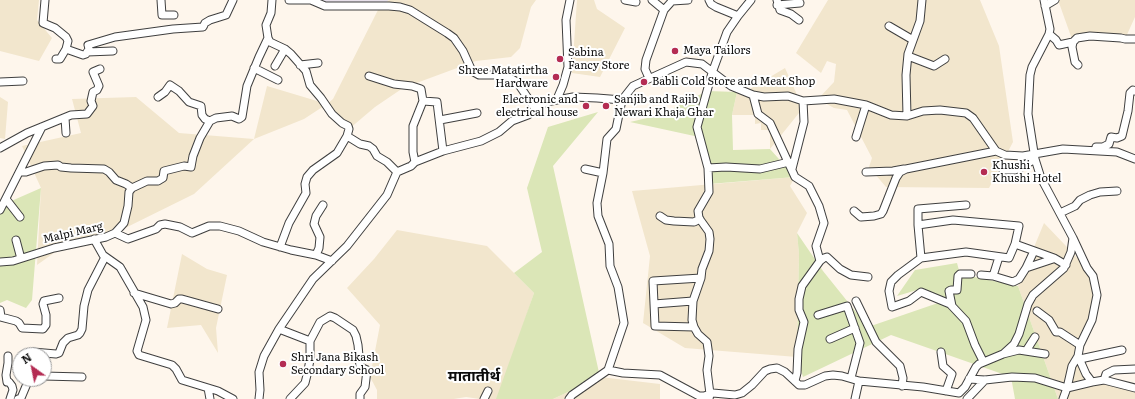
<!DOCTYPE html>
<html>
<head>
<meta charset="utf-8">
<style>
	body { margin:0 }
	#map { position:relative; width:1135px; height:399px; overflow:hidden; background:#fef6ec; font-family:Literata,serif }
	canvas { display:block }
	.north { position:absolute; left:12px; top:347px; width:40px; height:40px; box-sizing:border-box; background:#fff; border:1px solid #9e9e9e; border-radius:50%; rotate:327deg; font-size:11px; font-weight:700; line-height:16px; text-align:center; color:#0c0c0c }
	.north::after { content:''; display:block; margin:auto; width:14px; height:18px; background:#b42c53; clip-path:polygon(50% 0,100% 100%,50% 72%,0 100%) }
</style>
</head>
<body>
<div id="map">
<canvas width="1135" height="399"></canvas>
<div class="north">N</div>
</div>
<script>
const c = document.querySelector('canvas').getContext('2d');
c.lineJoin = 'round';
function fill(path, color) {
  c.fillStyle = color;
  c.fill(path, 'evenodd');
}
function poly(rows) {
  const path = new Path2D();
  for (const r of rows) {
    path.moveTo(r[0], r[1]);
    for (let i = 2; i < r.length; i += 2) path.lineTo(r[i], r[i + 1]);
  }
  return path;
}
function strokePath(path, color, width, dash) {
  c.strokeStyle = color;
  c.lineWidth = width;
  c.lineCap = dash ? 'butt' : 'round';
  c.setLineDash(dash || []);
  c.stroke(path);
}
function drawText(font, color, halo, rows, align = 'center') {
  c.font = font + ' Literata,"Noto Sans Devanagari",serif';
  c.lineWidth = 4;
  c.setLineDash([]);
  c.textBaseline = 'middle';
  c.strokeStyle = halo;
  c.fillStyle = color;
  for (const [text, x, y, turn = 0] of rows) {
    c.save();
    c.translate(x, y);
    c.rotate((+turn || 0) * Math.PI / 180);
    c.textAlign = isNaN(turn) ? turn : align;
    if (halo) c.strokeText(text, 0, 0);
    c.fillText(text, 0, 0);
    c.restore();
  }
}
fill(poly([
	[302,0,389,0,379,8]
]), '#e7e0ea');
fill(poly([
	[0,0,39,0,37,20,52,38,39,61,0,51],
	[389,0,536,0,531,7,520,48,511,57,476,61,403,88,375,107,349,129,327,104,304,119,254,139,194,194,115,233,65,245,37,265,41,188,22,146,81,133,72,99,136,97,179,133,254,139,267,86,327,104,333,99,379,8],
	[577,0,594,0,597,9,625,28,600,77,572,73],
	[828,0,980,0,999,46,1013,142,989,188,886,187,869,167,872,158,847,110,834,108,818,99,834,82,836,64,827,61,821,73,796,53],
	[1058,0,1135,0,1135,17,1125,39,1100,39,1073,42],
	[785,68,803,108,770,149,770,130,761,130,761,123,755,124,755,115,732,115,737,92,750,89],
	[0,97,8,102,5,139,0,138],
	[795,177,790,186,807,213,797,233,799,254,797,357,685,348,643,323,650,256,632,191],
	[1044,223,1087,268,1097,295,1080,345,1092,382,1135,389,1135,399,1058,399,1018,286],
	[397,230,487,246,534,293,498,399,480,399,466,397,454,399,377,399,377,390,370,377,380,325,347,288,374,259],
	[182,254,207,269,227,275,216,328,218,353,201,325,167,328],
	[600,377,660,384,660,399,553,399]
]), '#f2e6cd');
fill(poly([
	[707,91,737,92,732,115,733,150,770,149,795,177,709,184,699,137,630,122,660,115],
	[598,112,553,166,600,377,553,399,496,399,534,293,514,273,542,252,527,188,548,127],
	[41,188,32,300,26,308,7,300,0,303,0,206],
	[797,233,823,271,868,327,938,303,917,290,897,296,915,270,957,263,960,274,1018,286,1058,399,1015,399,1011,377,891,335,803,377,797,357,799,254]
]), '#dbe6b7');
const minor = poly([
	[45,0,43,23,55,28,66,37,68,41,66,49,83,55,86,54,89,49,88,45,115,37,173,29,203,27,205,23,210,20,226,15,233,0],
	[161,0,162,15,174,15],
	[289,0,311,0,325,6,389,6,400,7,410,10,447,33,454,38,463,51,472,71,479,75,505,75,517,82,536,110],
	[625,0,636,2],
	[652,0,664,10],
	[709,0,711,4,716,7,738,16],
	[777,0,780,10,791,14,799,20],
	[777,5,800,3],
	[1045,6,1055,0],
	[889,26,913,40],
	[1049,34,1056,40,1059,45,1073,42,1077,38,1090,36,1121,38,1125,39,1135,39],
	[268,38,270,42,285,49,291,54,306,71,310,85,321,98,332,114,342,123,348,126,349,129,347,136,337,153,313,170,307,177,305,184,306,193,289,223,280,247],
	[1073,42,1072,47,1075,62,1078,65],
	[87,52,113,51],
	[908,56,934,66,945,59],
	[56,59,60,59,66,49],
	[300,65,318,63],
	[275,66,285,49],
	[254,68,278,80],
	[369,76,394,84,412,86,421,89,423,101,413,126,413,152,415,162],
	[649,78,645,69,646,60,664,10,672,1,688,0],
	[0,82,23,81],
	[753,95,758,114,770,123,795,177,809,186,819,206,824,223,816,246,820,261],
	[158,97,165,92,170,85,179,91,189,102,201,106,202,115,205,119,210,121],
	[557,99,563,85,568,67,566,20,570,0],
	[423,101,437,102,443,151],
	[907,116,906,75,908,54,920,21,922,0],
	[65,118,66,133],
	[440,120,477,113],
	[347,136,360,144,369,146,373,149,377,156,387,162,397,172],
	[856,137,866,105],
	[1096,147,1103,147,1109,144,1111,137,1117,138,1122,136,1128,111,1130,93,1133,90,1135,91],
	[0,148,27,133,71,115,87,114,93,106,91,101,93,92,97,90,99,86,93,72,100,69],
	[708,168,726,167,760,169,789,162],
	[585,169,603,173],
	[792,169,804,122,803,101],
	[1003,170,1015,170,1020,168,1035,159],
	[20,172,26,172,44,166,58,165,61,167,71,168,104,169,109,172,116,180,126,184,132,188],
	[866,172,893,171,904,169],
	[6,199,20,217],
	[0,210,42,127],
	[854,211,861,217,874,216,881,214,883,211,896,178,900,172,906,169,996,151],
	[1060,213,1075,206,1080,200,1090,195,1100,192,1117,191],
	[660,216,666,220,674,221,694,222,700,219],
	[918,225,918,209,966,205],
	[115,233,128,239,156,229,160,225,165,224,180,227,192,233,209,226,220,226,239,231,263,242,291,250,316,255,332,261],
	[1073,238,1087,268,1093,276,1097,295,1092,320,1080,345,1078,356,1086,374,1092,382,1104,380,1135,388],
	[94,239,103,255,120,267,143,307,146,320,137,351,139,355,172,365,176,369,182,380,218,391,233,399],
	[16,240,20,255,22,258],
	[316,255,319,248,320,237,314,224,316,216,323,205],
	[921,258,918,225,953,220,1019,226,1015,244,1054,258,1066,265],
	[0,262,13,261,54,248,106,237,115,233,124,223,128,206,129,192,132,188,147,181,158,181,163,178,164,171,184,166,191,167,193,156,200,138,210,121,216,118,232,116,239,119,242,117,247,86,259,57,268,38,266,25,271,13,272,0],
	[1026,268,1034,251],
	[981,275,993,276,999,257],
	[993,276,1013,282,1019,279,1026,268,1053,259],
	[134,293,171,304,175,303,179,299,182,299,218,309],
	[856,301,876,342,900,366,903,378,902,386],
	[654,304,693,301],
	[952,306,949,291,951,290,957,290,958,276,960,274,971,274],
	[0,310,1,317,16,321,19,323,22,328,43,329,46,325,46,315,43,304,44,301,59,298],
	[1037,311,1049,320,1056,332,1060,332,1080,345],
	[818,315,847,306,860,343,851,378],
	[694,327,655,326,653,281,701,278],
	[279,329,310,341,320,322,330,316,335,318,353,330,356,336,358,345,360,367,367,370,365,387,360,394,360,399],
	[830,339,855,328],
	[1026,351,1035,337],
	[941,352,943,366,952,374,946,391],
	[1003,354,1019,350,1045,354],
	[30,355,33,352,56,354,59,353,63,343,68,338,78,335,80,333,82,329,84,306,88,290,105,257],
	[8,356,8,363,6,375,7,382,9,382,12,386,13,390,10,399],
	[1078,356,1072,366,1067,388,1092,382],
	[1080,359,1122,350],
	[983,361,975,345,966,321,950,304,921,292,909,301,892,307,889,291,891,282,898,275,921,258,966,252,1009,258,1015,244],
	[608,370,624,323,618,287,610,266,609,244,598,216,597,203,603,173,607,139,616,129,622,100,633,86,686,62,702,64,731,86,753,95,764,97,788,96,803,101,834,99,866,105,891,115,907,116,923,111,940,110,966,113,973,118,996,151,1005,155,1023,156,1063,149,1117,152,1135,159],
	[44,376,82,377],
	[969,379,985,380,1012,377,1035,378,1067,388,1063,399],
	[1104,380,1106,374,1114,370,1135,369],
	[795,381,797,373,798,349,804,322,799,310,799,299,802,286,820,261,824,258,827,257,840,269,851,275,868,277],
	[208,388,210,399],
	[18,399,21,398,29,379],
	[259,399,260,390,259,372,264,356,279,329,313,279,347,246,387,195,397,172,411,166,415,162,443,151,481,141,499,132,512,121,528,115,546,102,573,97,597,98,622,100],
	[290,399,305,383,307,375,310,360,310,341],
	[484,399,488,391],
	[569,399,572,395,608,370,623,373,660,375,699,396,704,396,713,393,735,395,742,393,752,385,765,371,770,369,777,368,785,372,799,385,805,385,825,376,833,375,842,376,859,381,923,387,959,393,965,387,976,367,979,364,1003,354,1014,344,1019,334,1028,304,1033,295,1064,268,1071,252,1073,238,1041,178,1035,159,1028,114,1030,75,1032,67,1049,34,1050,29,1044,0],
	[709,399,710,394,707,370,709,356,707,342,698,334,694,327,692,320,693,301,701,278,702,269,709,251,710,239,709,232,699,218,698,211,709,192,708,168,697,127,712,73,727,32,738,16,751,0],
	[855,399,859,381],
	[967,399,985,380]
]);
strokePath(minor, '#3f3f3f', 9);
strokePath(minor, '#fff', 7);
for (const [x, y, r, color] of [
	[675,51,4,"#b42c53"],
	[560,59,4,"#b42c53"],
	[556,77,4,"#b42c53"],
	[644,82,4,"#b42c53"],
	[586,106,4,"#b42c53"],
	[606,106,4,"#b42c53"],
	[984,172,4,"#b42c53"],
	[283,364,4,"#b42c53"]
]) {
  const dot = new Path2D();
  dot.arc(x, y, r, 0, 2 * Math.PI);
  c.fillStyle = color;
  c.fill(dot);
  strokePath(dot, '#fff', 1.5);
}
drawText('11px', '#0c0c0c', '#fff', [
	["Maya Tailors",683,51],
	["Sabina",568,53],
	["Fancy Store",568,66],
	["Shree Matatirtha",548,71,"right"],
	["Hardware",548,84,"right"],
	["Babli Cold Store and Meat Shop",652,82],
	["Electronic and",578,100,"right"],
	["electrical house",578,113,"right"],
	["Sanjib and Rajib",614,100],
	["Newari Khaja Ghar",614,113],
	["Khushi",992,166],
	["Khushi Hotel",992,179],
	["Shri Jana Bikash",291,358],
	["Secondary School",291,371]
], 'left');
drawText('11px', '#0c0c0c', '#fff', [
	["Malpi Marg",73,233,-13]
]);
drawText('bold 15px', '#0c0c0c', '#fff', [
	["मातातीर्थ",474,377]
]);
</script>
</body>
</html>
